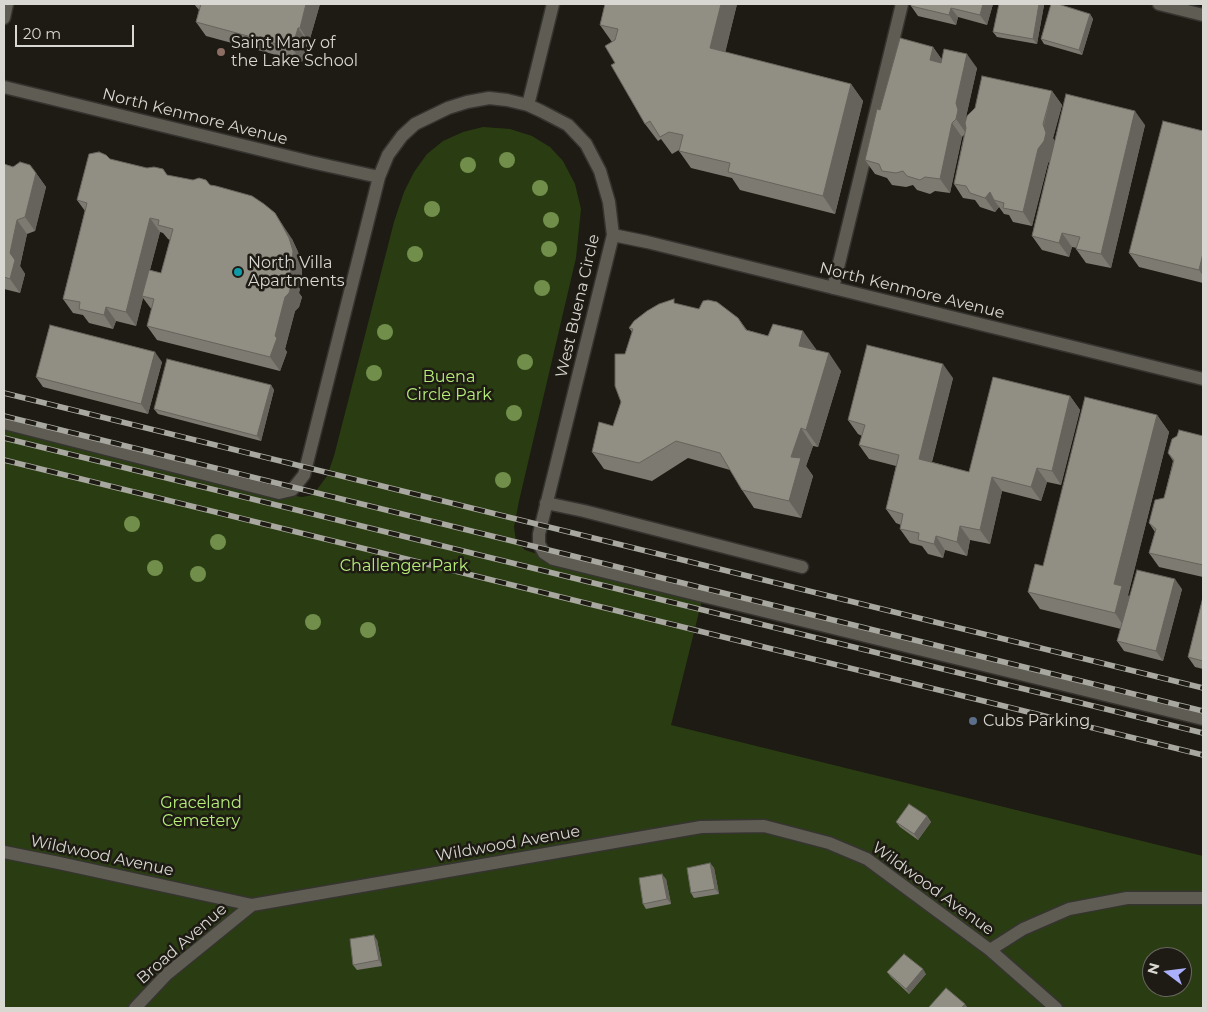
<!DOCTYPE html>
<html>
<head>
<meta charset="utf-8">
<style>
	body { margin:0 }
	#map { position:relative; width:1207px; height:1012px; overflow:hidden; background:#1d1b13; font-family:Montserrat,sans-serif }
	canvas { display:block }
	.frame { position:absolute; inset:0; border:5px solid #d8d7d1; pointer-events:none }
	.north { position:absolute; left:1142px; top:947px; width:50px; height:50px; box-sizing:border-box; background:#1d1b13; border:1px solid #68665f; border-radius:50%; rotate:285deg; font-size:14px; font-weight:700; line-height:20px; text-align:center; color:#d8d7d1 }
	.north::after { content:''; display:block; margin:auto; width:18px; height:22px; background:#aab0fb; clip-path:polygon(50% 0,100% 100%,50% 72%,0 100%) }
	.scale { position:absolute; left:15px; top:25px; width:119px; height:22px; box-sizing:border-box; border:2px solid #d8d7d1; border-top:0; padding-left:6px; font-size:15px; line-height:18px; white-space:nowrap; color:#d8d7d1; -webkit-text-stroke:4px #1d1b13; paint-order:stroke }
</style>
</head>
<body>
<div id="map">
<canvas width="1207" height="1012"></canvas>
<div class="frame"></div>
<div class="north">N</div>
<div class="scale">20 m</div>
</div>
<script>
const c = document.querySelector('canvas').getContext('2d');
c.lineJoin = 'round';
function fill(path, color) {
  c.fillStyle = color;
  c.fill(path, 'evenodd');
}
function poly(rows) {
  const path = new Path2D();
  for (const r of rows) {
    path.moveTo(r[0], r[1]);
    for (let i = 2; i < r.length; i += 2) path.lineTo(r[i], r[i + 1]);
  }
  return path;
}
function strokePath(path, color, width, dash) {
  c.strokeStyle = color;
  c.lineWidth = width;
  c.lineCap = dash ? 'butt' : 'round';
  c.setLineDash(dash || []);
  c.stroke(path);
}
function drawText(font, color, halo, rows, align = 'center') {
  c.font = font + ' Montserrat,sans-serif';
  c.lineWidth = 5;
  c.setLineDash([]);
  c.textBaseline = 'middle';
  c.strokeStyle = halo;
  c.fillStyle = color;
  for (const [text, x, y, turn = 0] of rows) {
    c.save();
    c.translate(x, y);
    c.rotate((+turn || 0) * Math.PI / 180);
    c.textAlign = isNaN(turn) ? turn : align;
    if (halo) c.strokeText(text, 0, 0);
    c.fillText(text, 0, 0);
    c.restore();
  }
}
fill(poly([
	[483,127,510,129,532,136,550,147,563,161,575,184,581,209,576,258,519,501,514,527,516,541,525,550,553,559,703,596,671,725,1203,856,1203,1008,4,1008,4,425,279,493,302,497,313,495,327,476,334,456,394,222,404,192,414,172,427,154,443,141,463,132],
	[1152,957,1182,957,1182,987,1152,987]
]), '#2a3d12');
const minor = poly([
	[1159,4,1203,15],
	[4,18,7,4],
	[4,87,311,162,379,177],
	[528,105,553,4],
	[613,235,647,242,1203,379],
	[833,288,902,4],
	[4,423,279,493,292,490,304,475,379,177,388,155,402,136,415,124,448,108,467,102,489,98,507,100,528,105,541,111,568,125,586,144,600,171,609,202,613,235,539,534,539,544,544,553,553,559,703,596,1203,719],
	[546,503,584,511,802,567],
	[4,852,59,863,252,905,701,827,764,826,829,843,867,859,990,950,1023,929,1069,909,1127,898,1203,898],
	[990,950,1056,1008],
	[135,1008,167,974,252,905]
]);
strokePath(minor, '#363430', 15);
strokePath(minor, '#5f5c53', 12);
const rail = poly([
	[4,393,1203,688],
	[4,416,1203,711],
	[4,438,1203,733],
	[4,460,1203,755]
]);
strokePath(rail, '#a8a7a0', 5.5);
strokePath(rail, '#1d1b13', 4, [11]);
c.fillStyle = '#718e4b';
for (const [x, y] of [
	[507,160],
	[468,165],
	[540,188],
	[432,209],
	[551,220],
	[549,249],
	[415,254],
	[542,288],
	[385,332],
	[525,362],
	[374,373],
	[514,413],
	[503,480],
	[132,524],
	[218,542],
	[155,568],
	[198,574],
	[313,622],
	[368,630]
]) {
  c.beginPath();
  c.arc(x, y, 8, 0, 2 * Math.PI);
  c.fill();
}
fill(poly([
	[194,4,320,4,309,42,308,42,302,62,206,36,196,22,199,10],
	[605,4,737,4,725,52,851,84,863,101,835,214,740,190,732,178,691,168,679,151,679,150,672,154,661,139,658,141,645,124,615,63,612,42,600,25],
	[993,4,987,25,958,17,956,25,918,16,911,6],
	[999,4,1043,4,1044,5,1037,44,997,37,993,32],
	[1090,14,1093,19,1082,55,1044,44,1041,39],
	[933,47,942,60,977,68,966,117,966,118,1052,91,1062,105,1053,138,1055,142,1145,125,1111,268,1086,263,1076,249,1077,248,1072,247,1069,257,1042,250,1032,236,1050,160,1048,163,1032,226,1013,222,1009,215,1004,214,999,207,995,212,980,207,975,200,963,198,954,184,964,135,962,137,950,193,935,191,930,194,917,190,913,185,906,187,892,185,887,178,875,174,865,160,880,110],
	[1203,131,1203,283,1139,267,1129,253],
	[110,159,167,175,210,185,292,239,298,252,302,265,302,279,299,293,302,297,299,307,295,311,285,349,287,352,280,371,157,340,147,326,152,310,143,298,136,326,116,321,113,329,89,323,83,315,73,313,63,299,85,211,77,200],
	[160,232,163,233,168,239,170,240,161,273,150,270],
	[4,164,36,173,46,187,35,231,27,234,20,266,25,274,20,293,4,289],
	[677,304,738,318,747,330,816,349,815,350,841,371,818,447,813,446,806,466,813,476,801,518,754,508,742,490,730,470,688,458,652,481,604,469,592,452,613,426,621,402,625,354,632,332,629,328],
	[162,362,148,414,43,387,36,377],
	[953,378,932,462,969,472,1070,396,1080,410,1061,485,1047,482,1041,501,1002,491,990,544,970,540,967,556,945,550,943,558,928,554,922,546,910,543,900,529,901,525,896,523,886,509,896,466,869,459,859,445,862,436,858,434,848,420],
	[271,385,274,390,261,441,158,414,154,409],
	[1157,415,1169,432,1128,595,1129,597,1182,589,1163,661,1124,651,1117,641,1121,629,1040,609,1028,592,1043,566],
	[1203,436,1203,577,1159,567,1149,553,1155,532,1149,523,1164,498,1173,461,1168,453],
	[1203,597,1203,669,1195,667,1188,657],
	[927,816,931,822,918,840,900,827,896,822],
	[710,863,714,868,719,894,694,898,691,893],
	[666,879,671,904,646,909,643,904],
	[377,940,382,966,357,970,353,965],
	[887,972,926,974,909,994,891,977]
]), '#7d7a72');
fill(poly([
	[306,4,320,4,309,42,300,28],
	[721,4,737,4,722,66,710,48],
	[983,4,993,4,987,25,980,15],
	[1039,4,1043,4,1044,5,1037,44,1033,39],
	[951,8,958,17,956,25,949,15],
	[1090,14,1093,19,1082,55,1079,50],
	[298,28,308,42,302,62,292,48],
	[933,47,943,61,940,74,930,60],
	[967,54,977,68,966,117,967,124,966,133,956,119,956,103],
	[851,84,863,101,835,214,823,196],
	[1052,91,1062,105,1053,138,1056,147,1054,155,1048,163,1032,226,1023,212],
	[1135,111,1145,125,1111,268,1101,254],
	[952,123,962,137,950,193,940,179],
	[36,173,46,187,35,231,25,217],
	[990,192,994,200,999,207,995,212,985,198],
	[275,213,292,239,298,252,302,265,302,279,299,293,302,297,299,307,295,311,285,349,287,352,280,371,270,357,275,336,289,279],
	[150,218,160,232,143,296,142,296,143,298,136,326,126,312],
	[17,220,27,234,20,266,25,274,20,293,10,279,10,253],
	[1062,233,1072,247,1069,257,1059,243],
	[1203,253,1203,276,1199,270],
	[106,307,116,321,113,329,104,315],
	[803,331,816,349,811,364,799,346],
	[155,352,162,362,148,414,141,404],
	[829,353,841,371,818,447,806,430],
	[943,364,953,378,929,473,919,459],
	[271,385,274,390,261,441,257,436],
	[1070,396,1080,410,1061,485,1052,471],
	[1157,415,1169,432,1128,595,1134,603,1127,631,1115,613,1114,584],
	[801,428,813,446,806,466,813,476,801,518,789,501,791,457],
	[1037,468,1047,482,1041,501,1031,487],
	[992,477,1002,491,990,544,980,530],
	[960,526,970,540,967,556,957,542],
	[936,536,945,550,943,558,934,544],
	[1175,579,1182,589,1163,661,1156,651],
	[927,816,931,822,918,840,914,834],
	[710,863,714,868,719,894,715,889],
	[662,874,666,879,671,904,667,899],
	[374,935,377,940,382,966,379,960],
	[923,969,926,974,909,994,906,989],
	[965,1004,968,1008,961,1008]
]), '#66635c');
const building = poly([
	[198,4,306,4,300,28,298,28,292,48,196,22,201,4,198,4],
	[605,4,721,4,710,48,851,84,823,196,728,172,730,163,679,151,683,135,669,132,660,137,650,121,645,124,611,65,615,63,605,46,615,40,618,29,600,25,605,4],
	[911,4,983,4,980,15,951,8,949,15,911,6,911,4],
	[999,4,1039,4,1033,39,993,32,999,4],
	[1051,4,1058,4,1090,14,1079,50,1041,39,1051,4],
	[900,38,933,47,930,60,941,63,944,49,967,54,956,103,958,110,956,119,952,123,940,179,925,177,920,180,907,176,903,171,896,173,882,171,879,164,865,160,877,109,880,110,900,38],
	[982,76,1052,91,1043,124,1046,133,1044,141,1038,149,1023,212,1003,208,1004,203,994,200,990,192,985,198,970,193,966,186,954,184,966,128,965,123,967,116,975,108,982,76],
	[1066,94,1135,111,1101,254,1076,249,1080,237,1062,233,1059,243,1032,236,1066,94],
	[1163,121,1203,131,1203,253,1199,270,1129,253,1163,121],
	[99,152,106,155,110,159,147,168,154,167,163,169,167,175,193,180,199,178,206,180,210,185,216,186,252,196,264,204,275,213,282,225,289,238,293,251,292,265,289,279,292,283,289,293,285,297,275,336,277,338,270,357,147,326,154,299,142,296,149,270,161,273,173,229,158,225,159,220,150,218,126,312,106,307,104,315,79,309,80,302,63,299,87,203,77,200,89,154,99,152],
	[20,162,30,165,36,173,25,217,17,220,10,253,15,260,10,279,4,277,4,164,13,167,20,162],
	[674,299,674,303,699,309,703,301,708,300,717,302,738,318,746,330,768,336,773,324,803,331,799,346,829,353,806,430,801,428,791,457,801,458,789,501,742,490,720,453,676,441,639,463,592,452,599,422,613,426,621,402,615,386,615,354,625,354,633,329,629,328,634,321,647,311,659,304,674,299],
	[50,325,155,352,141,404,36,377,50,325],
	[867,345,943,364,919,459,969,472,993,377,1070,396,1052,471,1037,468,1031,487,992,477,980,530,960,526,957,542,936,536,934,544,918,540,919,533,900,529,903,514,886,509,899,455,859,445,865,425,848,420,867,345],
	[167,359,271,385,257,436,154,409,167,359],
	[1085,397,1157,415,1114,584,1122,586,1115,613,1028,592,1035,564,1043,566,1085,397],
	[1179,430,1203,436,1203,565,1149,553,1156,529,1149,523,1155,500,1164,498,1174,460,1168,453,1172,439,1177,436,1179,430],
	[1137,570,1175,579,1156,651,1117,641,1137,570],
	[1203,597,1203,661,1188,657,1203,597],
	[909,804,927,816,914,834,896,822,909,804],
	[710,863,715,889,691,893,687,868,710,863],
	[662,874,667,899,643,904,639,878,662,874],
	[374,935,379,960,353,965,350,939,374,935],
	[904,954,923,969,906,989,887,972,904,954],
	[946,988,965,1004,961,1008,931,1008,929,1007,946,988]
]);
fill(building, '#918e84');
strokePath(building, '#66635c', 1);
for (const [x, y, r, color] of [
	[221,52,5,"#8d6e63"],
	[238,272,5,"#0f9aa8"],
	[973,721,5,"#5c6f8a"]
]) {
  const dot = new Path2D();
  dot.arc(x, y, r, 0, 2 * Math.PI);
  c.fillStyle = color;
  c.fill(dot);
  strokePath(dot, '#1d1b13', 2);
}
drawText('16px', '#d8d7d1', '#1d1b13', [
	["Saint Mary of",231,43],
	["the Lake School",231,61],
	["North Villa",248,263],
	["Apartments",248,281],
	["Cubs Parking",983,721]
], 'left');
drawText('16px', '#d8d7d1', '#1d1b13', [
	["North Kenmore Avenue",195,117,14],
	["North Kenmore Avenue",912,291,14],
	["West Buena Circle",578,306,-77],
	["Wildwood Avenue",508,844,-10],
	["Wildwood Avenue",102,856,12],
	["Wildwood Avenue",933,889,36],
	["Broad Avenue",182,944,-41]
]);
drawText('16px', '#b6ed78', '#1d1b13', [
	["Buena",449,377],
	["Circle Park",449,395],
	["Challenger Park",404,566],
	["Graceland",201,803],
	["Cemetery",201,821]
]);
</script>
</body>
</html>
